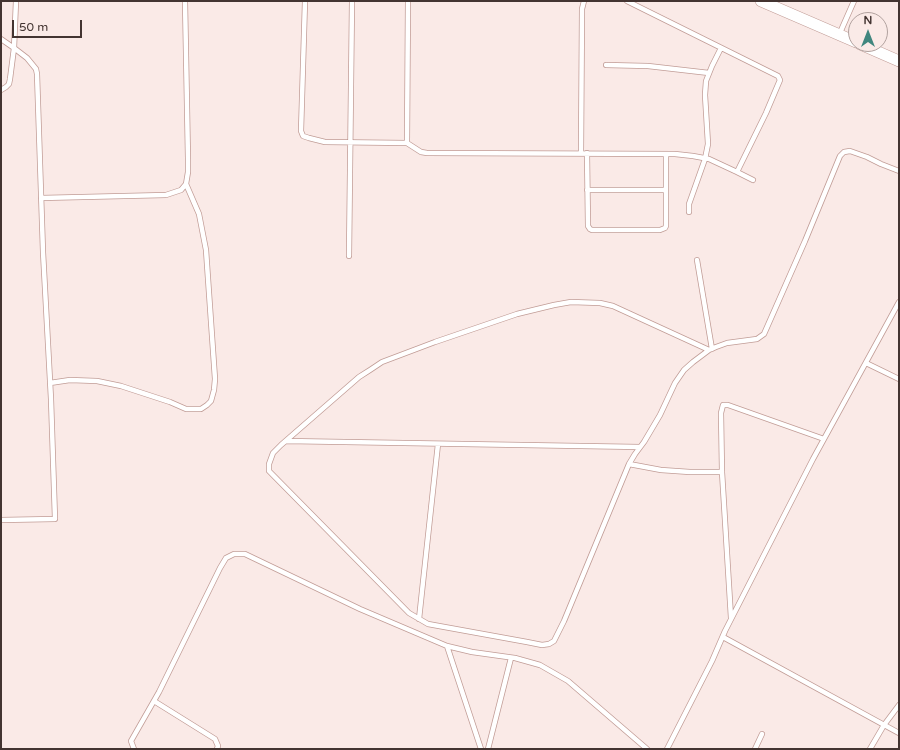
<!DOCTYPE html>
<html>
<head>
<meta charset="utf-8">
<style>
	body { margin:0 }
	#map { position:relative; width:900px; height:750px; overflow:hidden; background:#faeae7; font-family:"Varela Round",sans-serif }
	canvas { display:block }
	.frame { position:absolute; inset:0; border:2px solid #433431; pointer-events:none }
	.north { position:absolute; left:848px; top:12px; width:40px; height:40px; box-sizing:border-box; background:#faeae7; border:1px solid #b1a19e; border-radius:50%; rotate:0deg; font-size:11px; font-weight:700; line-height:16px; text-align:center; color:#433431 }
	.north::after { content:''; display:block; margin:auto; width:14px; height:18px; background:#40867e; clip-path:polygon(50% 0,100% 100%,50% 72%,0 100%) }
	.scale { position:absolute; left:12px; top:20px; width:70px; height:18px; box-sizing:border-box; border:2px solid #433431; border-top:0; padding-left:5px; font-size:12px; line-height:14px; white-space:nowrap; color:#433431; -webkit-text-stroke:3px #faeae7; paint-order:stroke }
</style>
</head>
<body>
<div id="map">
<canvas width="900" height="750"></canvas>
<div class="frame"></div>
<div class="north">N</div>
<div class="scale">50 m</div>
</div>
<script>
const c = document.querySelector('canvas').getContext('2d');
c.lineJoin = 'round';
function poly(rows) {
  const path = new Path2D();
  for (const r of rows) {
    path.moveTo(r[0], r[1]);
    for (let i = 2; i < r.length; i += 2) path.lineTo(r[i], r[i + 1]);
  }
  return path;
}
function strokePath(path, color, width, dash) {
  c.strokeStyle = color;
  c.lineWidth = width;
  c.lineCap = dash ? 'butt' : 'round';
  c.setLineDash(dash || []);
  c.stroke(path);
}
const service = poly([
	[305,1,301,131,303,136,309,138,325,142,407,143,421,152,427,153,675,154,693,156,709,159,737,172,753,180],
	[627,1,778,76,780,80,766,113,737,172],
	[839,35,854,1],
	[1,39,14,48,27,58,36,69,37,74,43,252,51,399,55,519,1,520],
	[606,65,648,66,709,73],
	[1,90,6,87,9,84,10,79,14,48,16,1],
	[407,143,408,1],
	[581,153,582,9,584,1],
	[587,153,588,226,590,229,592,230,660,230,665,228,666,226,666,154],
	[587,190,666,190],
	[41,198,166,195,181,190,186,184,188,172,188,159,185,1],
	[689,212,689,204,705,159,708,144,705,95,706,81,712,66,721,48],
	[349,256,352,1],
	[697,260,712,349],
	[709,350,613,306,600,303,571,302,554,305,517,314,435,342,382,362,370,370,359,377,281,445,273,453,269,464,269,471,409,613,428,624,527,642,542,645,549,644,554,641,564,621,629,464,635,454,644,442,660,415,675,383,684,370,693,362,709,350,716,347,727,343,757,339,764,334,805,241,840,156,844,152,850,151,867,157,881,164,899,171],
	[866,363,899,379],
	[50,383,70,380,97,381,121,386,170,402,186,409,201,409,207,405,211,401,214,390,215,379,206,250,199,214,186,184],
	[286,441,640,447],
	[629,464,661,470,690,472,722,472],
	[731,618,722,472,721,413,723,405,728,405,824,439],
	[419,619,438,444],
	[723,637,899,733],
	[447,646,481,749],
	[154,701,215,739,218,746,217,749],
	[134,749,131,741,159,692,220,568,226,558,234,554,245,554,360,609,447,646,472,652,515,658,540,665,568,681,647,749],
	[488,749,511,658],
	[667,749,712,661,725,631,813,459,899,302],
	[755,749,762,734],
	[870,749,884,725,899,705]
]);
const tertiary = poly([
	[761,1,856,42],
	[860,44,899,61]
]);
strokePath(service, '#c19c96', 6);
strokePath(tertiary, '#c19c96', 12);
strokePath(service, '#fff', 4.5);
strokePath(tertiary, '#fff', 11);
</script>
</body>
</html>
